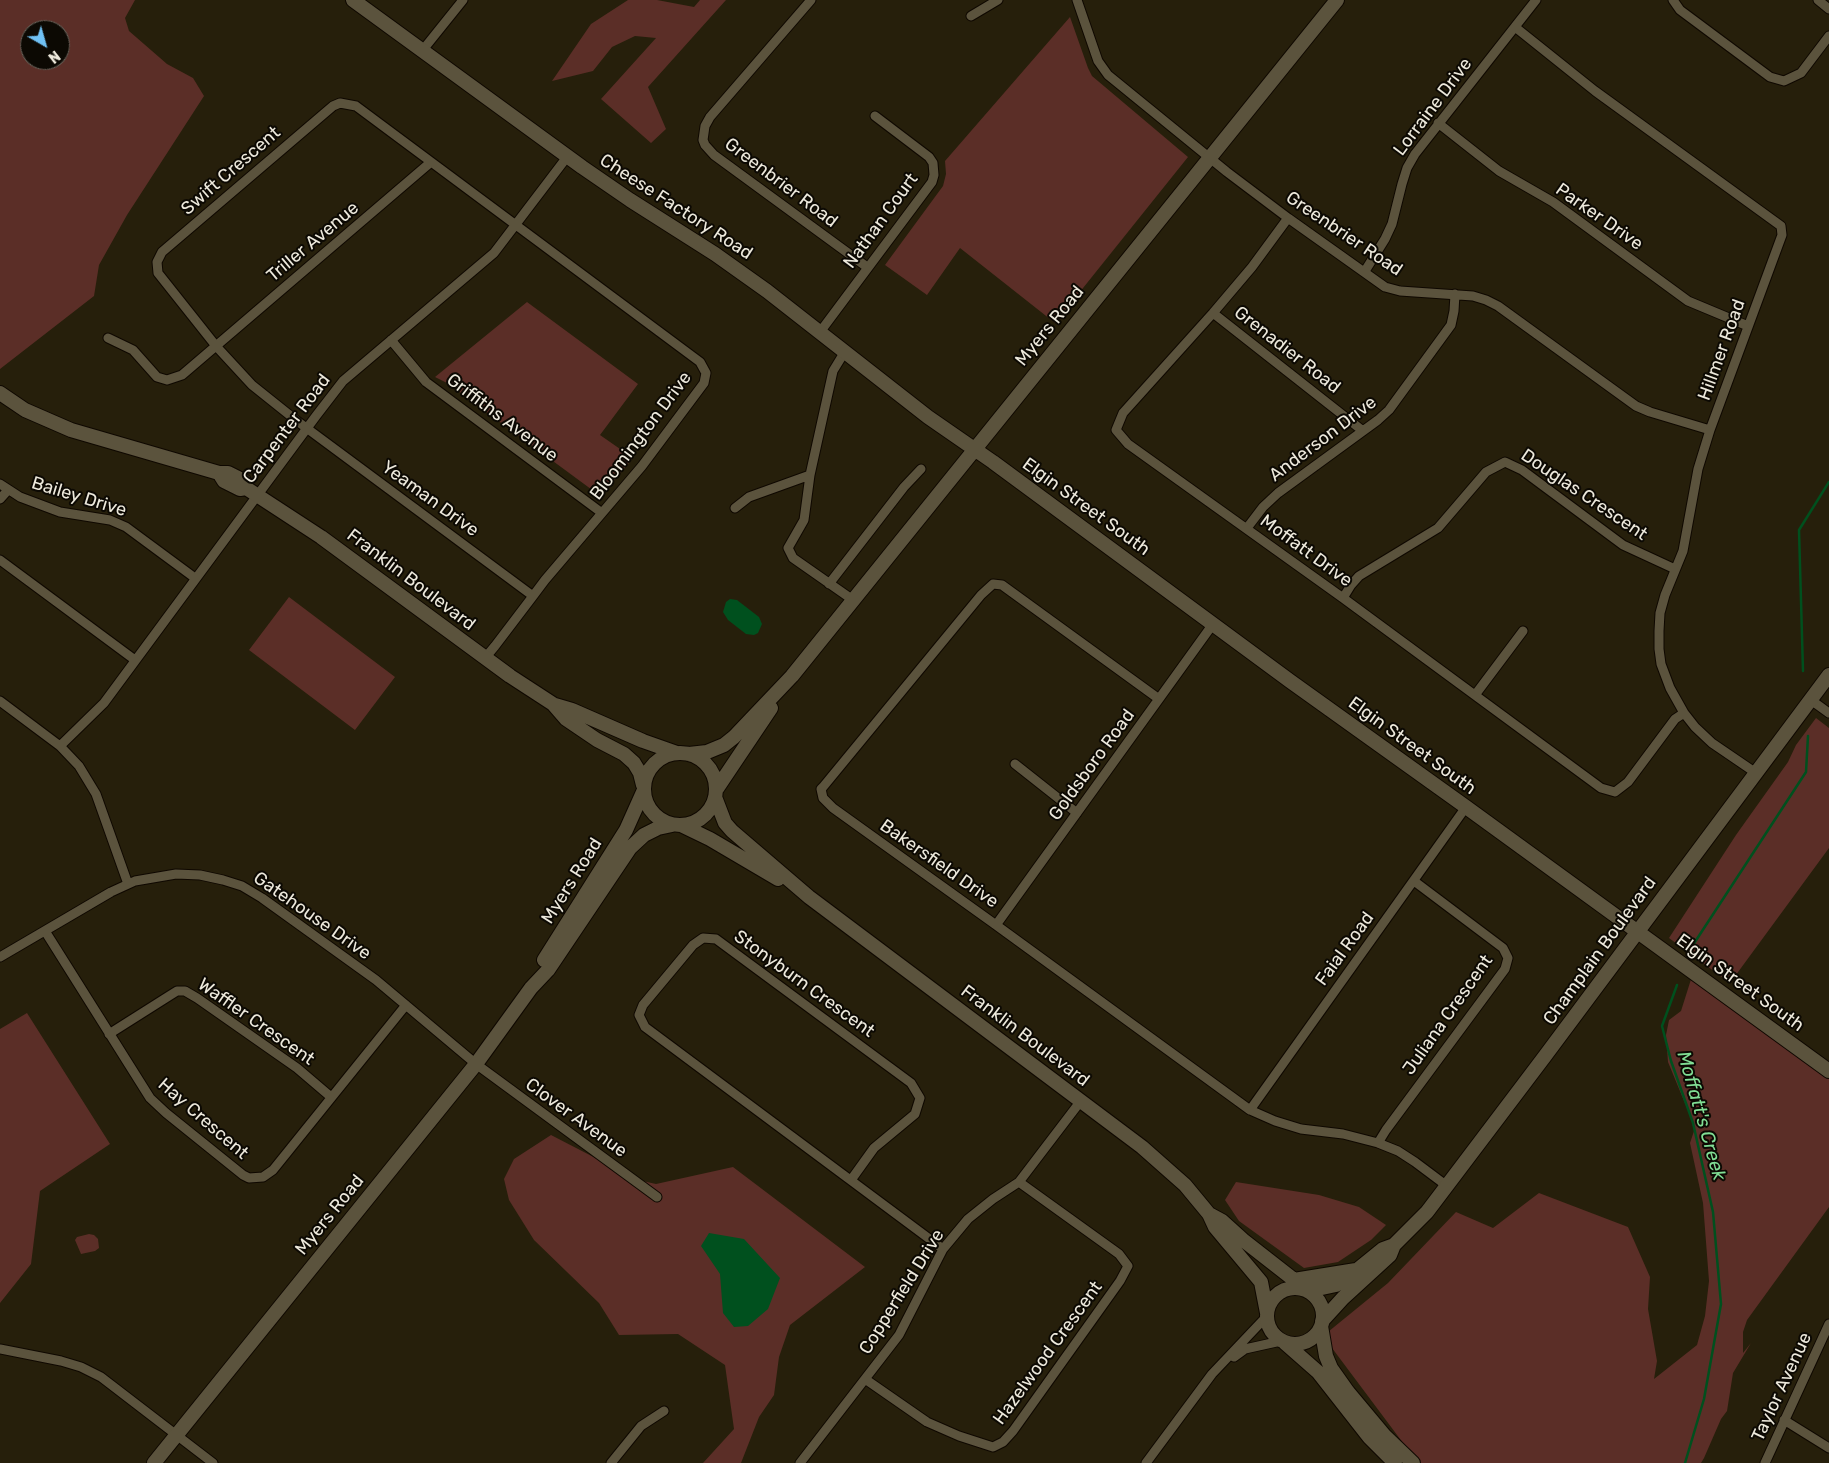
<!DOCTYPE html>
<html>
<head>
<meta charset="utf-8">
<style>
	body { margin:0 }
	#map { position:relative; width:1829px; height:1463px; overflow:hidden; background:#261f0b; font-family:Rubik,sans-serif }
	canvas { display:block }
	.north { position:absolute; left:20px; top:20px; width:50px; height:50px; box-sizing:border-box; background:#0c0903; border:1px solid #66635a; border-radius:50%; rotate:142deg; font-size:14px; font-weight:700; line-height:20px; text-align:center; color:#ede9dc }
	.north::after { content:''; display:block; margin:auto; width:18px; height:22px; background:#70c1f4; clip-path:polygon(50% 0,100% 100%,50% 72%,0 100%) }
</style>
</head>
<body>
<div id="map">
<canvas width="1829" height="1463"></canvas>
<div class="north">N</div>
</div>
<script>
const c = document.querySelector('canvas').getContext('2d');
c.lineJoin = 'round';
function fill(path, color) {
  c.fillStyle = color;
  c.fill(path, 'evenodd');
}
function poly(rows) {
  const path = new Path2D();
  for (const r of rows) {
    if (r.length === 3) {
      path.moveTo(r[0] + r[2], r[1]);
      path.arc(r[0], r[1], r[2], 0, 2 * Math.PI);
      continue;
    }
    path.moveTo(r[0], r[1]);
    for (let i = 2; i < r.length; i += 2) path.lineTo(r[i], r[i + 1]);
  }
  return path;
}
function strokePath(path, color, width, dash) {
  c.strokeStyle = color;
  c.lineWidth = width;
  c.lineCap = dash ? 'butt' : 'round';
  c.setLineDash(dash || []);
  c.stroke(path);
}
function drawText(font, color, halo, rows, align = 'center') {
  c.font = font + ' Rubik,sans-serif';
  c.lineWidth = 4;
  c.setLineDash([]);
  c.textBaseline = 'middle';
  c.strokeStyle = halo;
  c.fillStyle = color;
  for (const [text, x, y, turn = 0] of rows) {
    c.save();
    c.translate(x, y);
    c.rotate((+turn || 0) * Math.PI / 180);
    c.textAlign = isNaN(turn) ? turn : align;
    if (halo) c.strokeText(text, 0, 0);
    c.fillText(text, 0, 0);
    c.restore();
  }
}
fill(poly([
	[0,0,135,0,125,18,129,31,167,64,193,78,204,96,127,215,99,265,94,296,0,369],
	[30,30,60,30,60,60,30,60],
	[628,0,657,0,694,7,700,0,726,0,648,87,666,129,651,143,601,99,656,38,635,36,612,47,593,71,552,81,591,24],
	[1070,17,1088,68,1092,76,1188,157,1055,323,960,248,927,295,885,265,943,186,946,174,945,161],
	[527,302,638,384,600,435,633,458,602,495,599,495,447,383,435,377],
	[289,597,395,677,355,730,249,650],
	[1816,718,1829,728,1829,848,1730,983,1669,938,1736,835,1788,762,1796,745],
	[1693,973,1829,1072,1829,1207,1747,1320,1743,1332,1743,1353,1751,1343,1733,1373,1727,1411,1721,1419,1704,1458,1701,1463,1418,1463,1323,1336,1388,1283,1456,1212,1493,1228,1539,1193,1628,1227,1650,1277,1648,1309,1657,1361,1654,1379,1697,1345,1705,1316,1709,1281,1703,1203,1690,1143,1694,1131,1691,1118,1668,1062,1666,1035,1669,1020,1681,1011],
	[27,1013,110,1144,40,1191,31,1264,0,1303,0,1029],
	[551,1135,638,1180,656,1184,733,1167,865,1267,790,1325,779,1357,774,1395,759,1417,741,1463,703,1463,734,1429,725,1365,678,1334,619,1335,599,1303,534,1240,509,1200,504,1179,514,1159],
	[1236,1182,1319,1195,1359,1207,1386,1225,1371,1240,1338,1262,1304,1268,1239,1221,1225,1200],
	[89,1234,94,1235,98,1239,99,1248,95,1251,81,1254,75,1240,77,1237]
]), '#5b2e27');
fill(poly([
	[730,599,737,600,759,617,762,624,758,633,754,635,746,634,728,620,723,612,726,602],
	[709,1233,744,1239,780,1278,768,1309,748,1326,734,1327,723,1313,720,1274,701,1246]
]), '#00501e');
strokePath(poly([
	[1803,671,1799,530,1829,482],
	[1691,948,1806,772,1808,736],
	[1677,985,1662,1026,1671,1061,1693,1123,1713,1212,1721,1304,1704,1399,1685,1463]
]), '#00501e', 2.5);
const street = poly([
	[811,0,710,117,705,126,703,140,705,145,714,155,867,267],
	[1077,0,1098,61,1108,75,1227,172,1288,218,1385,287,1400,291,1473,296,1486,300,1498,306,1636,406,1650,412,1710,430],
	[1673,0,1680,10,1770,77,1784,81,1801,73,1829,36],
	[1818,0,1829,9],
	[971,16,998,0],
	[1515,27,1595,91,1781,226,1782,235,1710,430,1698,469,1683,551,1665,595,1660,613,1659,631,1659,649,1661,664,1670,688,1684,713,1695,727,1712,743,1756,773],
	[422,51,463,0],
	[1438,123,1499,171,1553,202,1688,301,1748,326],
	[1288,218,1252,267,1213,313,1123,413,1116,430,1128,444,1343,598,1601,788,1615,792,1628,782,1675,719,1684,713],
	[1365,271,1385,239,1392,224,1402,184,1407,168,1415,154,1536,0],
	[1213,313,1363,431],
	[820,332,932,182,934,175,933,163,929,157,875,116],
	[108,338,133,350,157,377,167,380,182,375,431,162],
	[391,340,426,382,602,513],
	[844,353,833,371,810,475,804,520,788,548,793,558,853,600],
	[0,484,20,497,60,512,110,520,126,527,195,578],
	[0,499,8,490],
	[735,508,749,497,810,475],
	[1247,528,1263,507,1278,493,1378,420,1389,410,1451,325,1454,311,1455,294],
	[0,560,135,660],
	[829,584,904,487,921,469],
	[1343,598,1351,585,1359,576,1438,528,1486,472,1505,462,1522,470,1623,545,1675,569],
	[485,658,495,646,533,596,545,580,642,466,704,383,706,373,700,362,356,106,340,103,333,106,162,252,157,262,158,273,216,346,252,385,297,421,533,596],
	[1475,695,1523,631],
	[1159,699,1002,585,993,584,981,595,823,787,821,789,823,798,833,808,996,925,1250,1110,1275,1121,1301,1129,1343,1134,1378,1143,1398,1151,1415,1162,1447,1186],
	[1811,700,1829,713],
	[0,701,60,746,79,766,96,794,128,884],
	[60,746,104,703,316,416,343,381,494,253,567,157],
	[1015,764,1077,813],
	[996,925,1213,624],
	[45,931,150,1098,166,1113,243,1175,249,1178,263,1177,273,1170,406,1005],
	[0,957,111,892,135,881,176,874,200,875,223,880,242,886,262,898,376,980,476,1064,657,1197],
	[109,1034,169,996,177,991,185,991,197,998,297,1068,331,1097],
	[1250,1110,1466,807],
	[1378,1143,1386,1130,1505,969,1508,958,1503,948,1414,881],
	[851,1180,874,1148,915,1114,920,1098,911,1083,716,939,703,938,693,945,643,1005,639,1015,645,1027,943,1249],
	[0,1349,61,1361,81,1367,101,1377,213,1463],
	[1234,1357,1245,1349,1281,1341],
	[865,1379,927,1422,959,1436,993,1447,1003,1442,1013,1431,1120,1281,1128,1266,1119,1254,1019,1182],
	[1784,1420,1829,1448],
	[611,1463,641,1426,664,1411],
	[800,1463,899,1335,943,1249,968,1219,993,1199,1019,1182,1080,1102],
	[1146,1463,1212,1374,1267,1316],
	[1765,1463,1829,1324]
]);
const secondary = poly([
	[353,0,582,167,630,200,715,254,767,291,928,417,993,462,1290,681,1466,807,1829,1071],
	[0,393,25,410,71,430,219,473,228,473,244,481,246,488],
	[219,473,224,481,240,489,246,488,321,537,510,676,553,704,566,719,597,740,624,754,634,763,640,773,643,785],
	[555,705,572,710,643,741,677,753],
	[680,789,36],
	[689,754,707,752,724,745,734,737,792,676,1337,0],
	[716,790,771,708],
	[715,797,725,823,732,831,809,897,1142,1147,1185,1185,1209,1214,1215,1227,1261,1282,1267,1313],
	[681,825,710,839,778,879],
	[544,960,626,830,643,792],
	[1209,1214,1222,1221,1243,1240,1307,1290],
	[1294,1280,1356,1270],
	[1295,1316,28],
	[1308,1291,1336,1285,1346,1279,1383,1249,1394,1245,1427,1212,1545,1056,1829,675],
	[1322,1321,1343,1298,1390,1255,1394,1245],
	[1321,1326,1326,1356,1331,1368,1348,1392,1384,1435,1413,1463],
	[1285,1343,1318,1372,1369,1437,1395,1463],
	[154,1463,476,1064,531,988,548,970,630,848,644,835,658,828,672,825]
]);
strokePath(street, '#0f0800', 11);
strokePath(secondary, '#0f0800', 16);
strokePath(street, '#5b533d', 9);
strokePath(secondary, '#5b533d', 14);
drawText('18px', '#ede9dc', '#0c0903', [
	["Lorraine Drive",1433,107,-53],
	["Swift Crescent",231,171,-41],
	["Greenbrier Road",781,183,37],
	["Cheese Factory Road",676,207,33],
	["Parker Drive",1599,217,35],
	["Nathan Court",881,221,-54],
	["Greenbrier Road",1344,234,34],
	["Triller Avenue",313,242,-40],
	["Myers Road",1050,326,-51],
	["Grenadier Road",1287,350,38],
	["Hillmer Road",1722,350,-70],
	["Griffiths Avenue",502,418,37],
	["Carpenter Road",287,429,-53],
	["Bloomington Drive",641,436,-53],
	["Anderson Drive",1323,439,-37],
	["Douglas Crescent",1584,495,34],
	["Bailey Drive",79,497,17],
	["Yeaman Drive",430,499,36],
	["Elgin Street South",1086,507,36],
	["Moffatt Drive",1306,551,36],
	["Franklin Boulevard",411,580,37],
	["Elgin Street South",1412,746,36],
	["Goldsboro Road",1092,765,-54],
	["Bakersfield Drive",939,864,35],
	["Myers Road",572,881,-58],
	["Gatehouse Drive",312,916,35],
	["Faial Road",1345,949,-54],
	["Champlain Boulevard",1600,951,-54],
	["Elgin Street South",1740,983,36],
	["Stonyburn Crescent",804,984,36],
	["Juliana Crescent",1448,1015,-55],
	["Waffler Crescent",256,1022,35],
	["Franklin Boulevard",1025,1036,37],
	["Clover Avenue",576,1118,36],
	["Hay Crescent",203,1119,41],
	["Myers Road",330,1215,-51],
	["Copperfield Drive",902,1292,-58],
	["Hazelwood Crescent",1048,1353,-54],
	["Taylor Avenue",1782,1387,-65]
]);
drawText('italic 19px', '#81de94', '#0c0903', [
	["Moffatt's Creek",1701,1116,74]
]);
</script>
</body>
</html>
